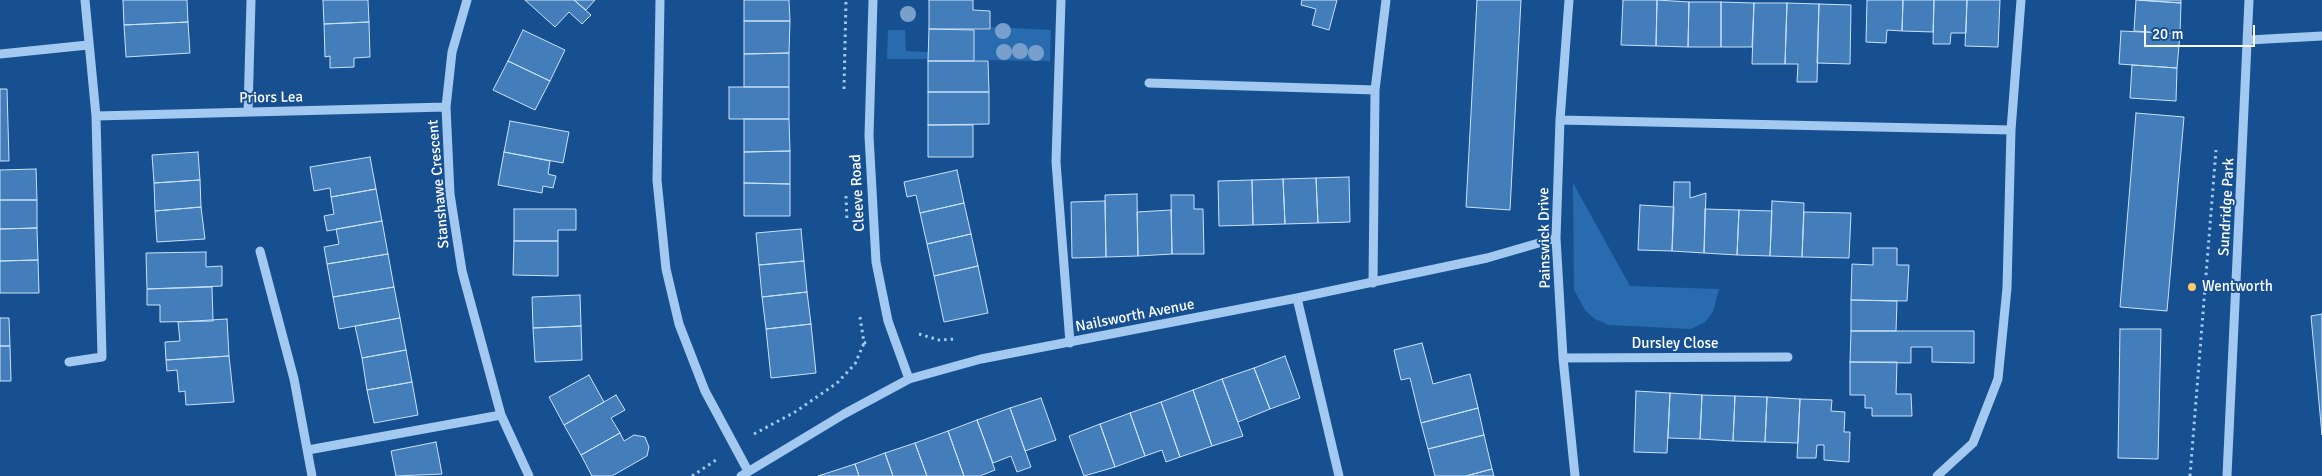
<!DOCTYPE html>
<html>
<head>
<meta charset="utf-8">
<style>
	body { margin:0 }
	#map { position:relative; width:2322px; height:476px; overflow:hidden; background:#165091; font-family:Signika,sans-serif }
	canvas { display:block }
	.scale { position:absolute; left:2144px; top:25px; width:111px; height:22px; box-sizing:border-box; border:2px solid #fff; border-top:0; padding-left:6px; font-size:15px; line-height:18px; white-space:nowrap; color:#fff; -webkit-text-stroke:4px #165091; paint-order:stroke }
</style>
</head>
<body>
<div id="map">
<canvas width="2322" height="476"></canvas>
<div class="scale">20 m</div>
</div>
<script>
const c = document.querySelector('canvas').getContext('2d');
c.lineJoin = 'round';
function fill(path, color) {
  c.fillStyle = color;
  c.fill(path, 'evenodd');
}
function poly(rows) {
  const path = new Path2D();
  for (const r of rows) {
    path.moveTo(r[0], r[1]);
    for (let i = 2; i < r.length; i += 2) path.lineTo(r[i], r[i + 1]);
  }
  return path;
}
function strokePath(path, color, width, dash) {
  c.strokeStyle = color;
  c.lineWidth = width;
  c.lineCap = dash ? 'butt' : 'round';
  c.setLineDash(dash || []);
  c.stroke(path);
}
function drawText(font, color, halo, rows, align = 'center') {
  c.font = font + ' Signika,sans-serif';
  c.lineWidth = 4;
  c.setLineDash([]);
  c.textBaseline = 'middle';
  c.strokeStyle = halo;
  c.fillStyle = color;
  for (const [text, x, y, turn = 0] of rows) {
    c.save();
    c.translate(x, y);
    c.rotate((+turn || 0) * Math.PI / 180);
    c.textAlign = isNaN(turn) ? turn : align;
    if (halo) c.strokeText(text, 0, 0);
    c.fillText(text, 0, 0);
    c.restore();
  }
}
fill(poly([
	[991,27,1051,30,1050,61,974,60,974,30,990,30],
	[888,30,905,30,906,51,928,52,928,59,887,59],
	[1573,183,1630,286,1719,289,1713,312,1705,322,1691,329,1609,325,1595,319,1585,310,1574,290]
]), '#286baf');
const building = poly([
	[123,0,187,0,188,22,124,25,123,0],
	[323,0,368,0,369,22,324,24,323,0],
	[525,0,574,0,591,15,582,24,569,12,555,27,525,0],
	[574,0,595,0,586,10,574,0],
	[744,0,789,0,790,21,744,21,744,0],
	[929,0,973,0,973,10,990,11,990,29,929,29,929,0],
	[1302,0,1337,0,1329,30,1312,25,1316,9,1301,5,1302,0],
	[1477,0,1521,0,1510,210,1466,207,1477,0],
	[1623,0,1657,0,1656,46,1621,45,1623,0],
	[1657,0,1689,2,1688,47,1656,46,1657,0],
	[1867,0,1903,0,1902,31,1887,30,1886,43,1866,42,1867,0],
	[1903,0,1934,0,1933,32,1902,31,1903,0],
	[1934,0,1967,0,1966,33,1951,33,1950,44,1933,44,1934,0],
	[1967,0,2000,0,1998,47,1965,46,1967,0],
	[2136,0,2181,3,2180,34,2134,31,2136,0],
	[2139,0,2181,0,2181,3,2139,0],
	[1689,2,1721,2,1721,47,1688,47,1689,2],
	[1721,2,1754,3,1752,47,1721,47,1721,2],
	[1754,3,1787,3,1785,64,1752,64,1754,3],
	[1787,3,1819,4,1817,82,1797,82,1798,64,1785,64,1787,3],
	[1819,4,1851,5,1850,64,1817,63,1819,4],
	[744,21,790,21,789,53,744,54,744,21],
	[188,22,190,53,126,57,124,25,188,22],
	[369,22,370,57,354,58,354,67,330,68,330,56,325,57,324,24,369,22],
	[929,29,974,30,974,61,928,61,929,29],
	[523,30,565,50,550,81,508,61,523,30],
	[2121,31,2180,34,2177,68,2119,64,2121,31],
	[789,53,789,87,744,87,744,54,789,53],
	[508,61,550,81,535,110,493,90,508,61],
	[928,61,988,61,989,92,928,92,928,61],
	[2132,65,2177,68,2176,101,2130,98,2132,65],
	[729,87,789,87,789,119,729,119,729,87],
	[0,89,7,89,9,161,0,161,0,89],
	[928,92,989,92,989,124,928,125,928,92],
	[2136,113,2184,117,2167,311,2120,307,2136,113],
	[744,119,789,119,790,151,744,152,744,119],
	[510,121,569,132,563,163,504,152,510,121],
	[928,125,973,125,973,157,928,157,928,125],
	[790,151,790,184,744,183,744,152,790,151],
	[198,152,200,180,154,183,152,155,198,152],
	[504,152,550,161,548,174,556,176,553,188,543,186,542,193,498,185,504,152],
	[370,157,376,189,331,197,330,188,314,191,310,167,370,157],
	[36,169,37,200,0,200,0,170,36,169],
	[957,170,964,203,920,213,916,195,907,197,904,182,957,170],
	[1349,177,1350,222,1318,223,1316,178,1349,177],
	[1316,178,1318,223,1285,224,1283,179,1316,178],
	[1283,179,1285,224,1253,225,1252,180,1283,179],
	[200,180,201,207,155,211,154,183,200,180],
	[1252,180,1253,225,1219,226,1218,181,1252,180],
	[1674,182,1690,182,1690,198,1706,193,1704,253,1672,251,1674,182],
	[744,183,790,184,790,216,744,216,744,183],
	[376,189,382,221,327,231,324,216,334,214,331,197,376,189],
	[1137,194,1138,256,1106,257,1105,195,1137,194],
	[1171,195,1194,195,1194,209,1203,209,1204,254,1172,254,1171,195],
	[0,200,37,200,37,228,0,229,0,200],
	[1105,201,1106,257,1072,258,1071,202,1105,201],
	[1772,201,1804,203,1802,257,1770,256,1772,201],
	[964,203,971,234,927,244,920,213,964,203],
	[1640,205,1674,207,1672,251,1638,250,1640,205],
	[201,207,205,239,157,242,155,211,201,207],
	[514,209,576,209,576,230,558,230,558,241,514,241,514,209],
	[1705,209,1739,210,1737,255,1704,253,1705,209],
	[1171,210,1172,254,1138,256,1137,212,1171,210],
	[1739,210,1772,211,1770,256,1737,255,1739,210],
	[1804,212,1851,213,1849,258,1802,257,1804,212],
	[382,221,388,254,327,264,324,247,339,244,336,229,382,221],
	[37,228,38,260,0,261,0,229,37,228],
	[801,229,804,261,759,265,756,233,801,229],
	[971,234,978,266,934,276,927,244,971,234],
	[514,241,558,241,558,276,513,275,514,241],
	[1873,248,1897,248,1897,265,1909,265,1907,301,1851,300,1852,264,1873,265,1873,248],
	[206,252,206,267,222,266,222,286,147,289,146,253,206,252],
	[388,254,394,287,333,297,327,264,388,254],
	[38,260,39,293,0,293,0,261,38,260],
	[804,261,807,292,762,297,759,265,804,261],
	[978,266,988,313,944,322,934,276,978,266],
	[212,287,213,321,160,322,160,305,147,305,147,289,212,287],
	[394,287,400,318,339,329,333,297,394,287],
	[807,292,811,324,766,329,762,297,807,292],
	[580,295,581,326,533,328,532,297,580,295],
	[1851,300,1897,301,1896,331,1851,331,1851,300],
	[2322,314,2322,435,2311,316,2322,314],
	[0,318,9,318,10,346,0,346,0,318],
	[400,318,406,350,362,358,355,326,400,318],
	[227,319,229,356,166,360,165,342,180,341,178,322,227,319],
	[811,324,816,373,771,378,766,329,811,324],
	[581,326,582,360,535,362,533,328,581,326],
	[2120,329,2161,329,2158,459,2118,458,2120,329],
	[1851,331,1974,331,1974,363,1932,362,1932,347,1911,347,1911,363,1850,362,1851,331],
	[1422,343,1433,384,1470,374,1478,408,1421,423,1410,378,1401,380,1394,350,1422,343],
	[0,346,10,346,11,381,0,381,0,346],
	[406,350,412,382,367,390,362,358,406,350],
	[229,356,234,402,186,405,185,391,179,392,177,370,167,371,166,360,229,356],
	[1285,356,1300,398,1270,409,1254,368,1285,356],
	[1850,362,1897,362,1896,394,1911,394,1912,416,1872,416,1872,408,1865,408,1865,395,1850,395,1850,362],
	[1254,368,1270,409,1238,422,1222,379,1254,368],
	[589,375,604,402,564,425,549,397,589,375],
	[1222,379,1243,436,1212,446,1193,390,1222,379],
	[412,382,418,415,374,423,367,390,412,382],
	[1193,390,1212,446,1180,457,1161,402,1193,390],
	[1636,391,1670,393,1667,453,1634,452,1636,391],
	[1670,393,1702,395,1700,439,1668,438,1670,393],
	[616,395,625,410,611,418,620,433,581,455,564,425,616,395],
	[1702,395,1735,396,1733,441,1700,439,1702,395],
	[1735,396,1767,397,1765,442,1733,441,1735,396],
	[1767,397,1800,399,1798,443,1765,442,1767,397],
	[1041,398,1056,440,1025,451,1010,408,1041,398],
	[1800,399,1832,400,1831,411,1845,412,1844,432,1850,432,1849,462,1824,460,1824,445,1817,445,1816,458,1797,458,1800,399],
	[1161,402,1180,457,1166,462,1162,450,1145,456,1130,413,1161,402],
	[1010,408,1031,467,1017,472,1011,456,993,463,977,420,1010,408],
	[1478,408,1484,435,1428,449,1421,423,1478,408],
	[1130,413,1145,456,1115,467,1100,424,1130,413],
	[977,420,995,470,980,476,964,476,948,431,977,420],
	[1100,424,1115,467,1084,476,1069,436,1100,424],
	[948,431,964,476,927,476,915,443,948,431],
	[620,433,624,441,634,435,645,437,649,447,647,456,612,476,592,476,581,455,620,433],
	[1484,435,1492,469,1466,476,1435,476,1428,449,1484,435],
	[436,442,442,474,396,476,391,451,436,442],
	[915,443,927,476,893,476,885,453,915,443],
	[885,453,893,476,859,476,855,464,885,453],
	[855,464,859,476,818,476,855,464],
	[1492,469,1494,476,1466,476,1492,469]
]);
fill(building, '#437dba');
strokePath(building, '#cae2fc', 1);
strokePath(poly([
	[844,89,846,0],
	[846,196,847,222],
	[860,317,864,343,869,342],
	[919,334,939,340,957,339],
	[754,434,795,412,837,383,855,364,864,343],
	[692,476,716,460],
	[2190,476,2216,150]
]), '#a3c9f0', 3, [2.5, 4]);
strokePath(poly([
	[467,0,452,52,446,107,450,194,462,271,501,415,529,476],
	[660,0,657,180,666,269,679,324,705,391,748,471],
	[873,0,869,136,876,262,888,321,909,379],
	[1061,0,1056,162,1070,343],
	[1569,0,1560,120,1556,238,1563,358,1575,476],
	[2249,40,2322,36],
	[0,54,88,45],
	[1149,83,1375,90],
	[248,112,251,0],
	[96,116,446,107],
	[1560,120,2011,130],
	[260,251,294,379,312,476],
	[1373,283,1375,90,1386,0],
	[1297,298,1339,476],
	[1563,358,1788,357],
	[69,362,102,357,96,116,85,0],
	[308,450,501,415],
	[741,476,844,414,909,379,981,359,1297,298,1487,258,1556,238],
	[1937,476,1973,443,1998,379,2007,288,2011,130,2021,0],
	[2227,476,2249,0]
]), '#a3c9f0', 9);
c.fillStyle = '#79a0cc';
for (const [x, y] of [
	[908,14],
	[1003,31],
	[1020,51],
	[1004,52],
	[1036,53]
]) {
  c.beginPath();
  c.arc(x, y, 8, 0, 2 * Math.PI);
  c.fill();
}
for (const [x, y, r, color] of [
	[2192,287,5,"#ffcb62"]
]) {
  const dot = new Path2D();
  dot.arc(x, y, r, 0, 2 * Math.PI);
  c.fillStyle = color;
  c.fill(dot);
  strokePath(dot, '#165091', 2);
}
drawText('15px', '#fff', '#165091', [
	["Priors Lea",271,98,-1],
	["Stanshawe Crescent",439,184,-95],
	["Cleeve Road",858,193,-93],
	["Sundridge Park",2227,207,-87],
	["Painswick Drive",1545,238,-91],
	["Nailsworth Avenue",1135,316,-11],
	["Dursley Close",1675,344]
]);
drawText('15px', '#fff', '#165091', [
	["Wentworth",2202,287]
], 'left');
</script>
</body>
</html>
